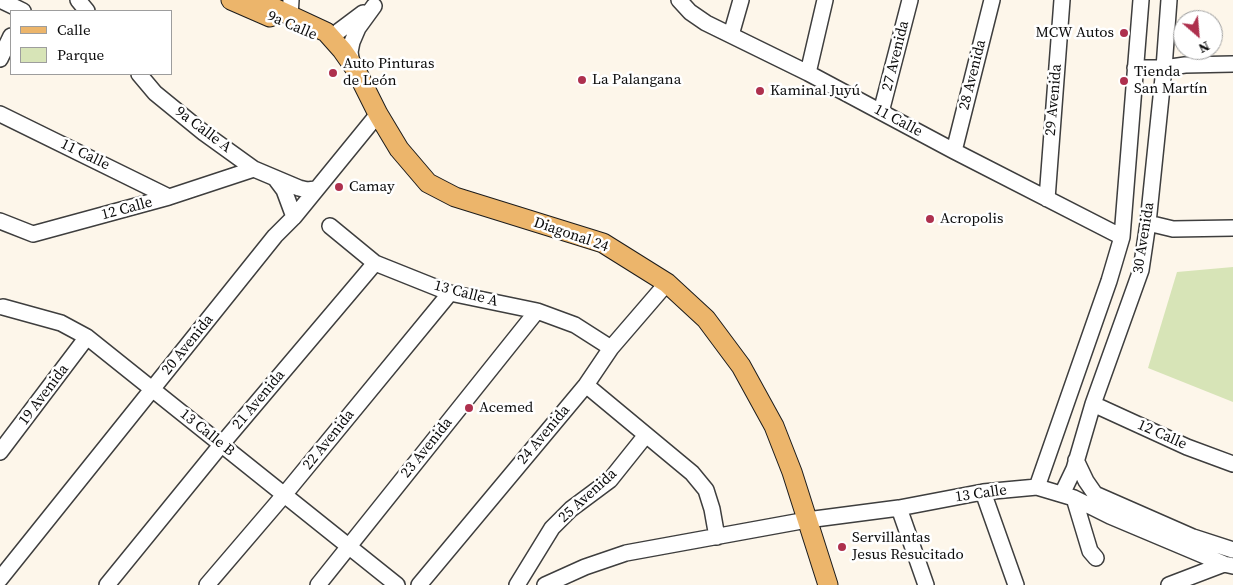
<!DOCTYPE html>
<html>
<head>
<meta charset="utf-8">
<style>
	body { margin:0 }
	#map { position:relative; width:1233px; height:585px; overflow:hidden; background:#fdf6ea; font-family:"Source Serif 4",serif }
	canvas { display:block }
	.legend { position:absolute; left:10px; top:10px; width:162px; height:65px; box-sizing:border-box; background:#fff; border:1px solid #9d9d9d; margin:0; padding:6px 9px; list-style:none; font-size:15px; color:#0b0b0b }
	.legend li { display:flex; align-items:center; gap:10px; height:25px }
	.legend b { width:25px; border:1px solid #9d9d9d }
	.north { position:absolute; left:1173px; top:10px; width:50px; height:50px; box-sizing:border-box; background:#fff; border:1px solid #9d9d9d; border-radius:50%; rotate:153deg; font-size:14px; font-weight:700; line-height:20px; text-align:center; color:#0b0b0b }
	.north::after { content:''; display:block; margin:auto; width:18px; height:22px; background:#ae304d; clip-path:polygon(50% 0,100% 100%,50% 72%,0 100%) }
</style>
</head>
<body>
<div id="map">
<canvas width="1233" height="585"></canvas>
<ul class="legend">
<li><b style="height:6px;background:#ecb56b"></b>Calle</li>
<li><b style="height:14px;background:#d7e4b7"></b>Parque</li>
</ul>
<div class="north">N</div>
</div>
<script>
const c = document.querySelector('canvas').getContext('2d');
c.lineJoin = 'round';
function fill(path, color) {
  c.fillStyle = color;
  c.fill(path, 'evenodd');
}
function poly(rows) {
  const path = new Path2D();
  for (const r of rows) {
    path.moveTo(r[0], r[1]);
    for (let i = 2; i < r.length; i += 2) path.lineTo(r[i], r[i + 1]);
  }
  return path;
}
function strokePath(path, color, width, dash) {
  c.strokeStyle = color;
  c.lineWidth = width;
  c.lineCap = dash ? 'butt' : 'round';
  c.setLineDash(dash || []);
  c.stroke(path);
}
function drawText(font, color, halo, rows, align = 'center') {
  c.font = font + ' "Source Serif 4",serif';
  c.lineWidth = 5;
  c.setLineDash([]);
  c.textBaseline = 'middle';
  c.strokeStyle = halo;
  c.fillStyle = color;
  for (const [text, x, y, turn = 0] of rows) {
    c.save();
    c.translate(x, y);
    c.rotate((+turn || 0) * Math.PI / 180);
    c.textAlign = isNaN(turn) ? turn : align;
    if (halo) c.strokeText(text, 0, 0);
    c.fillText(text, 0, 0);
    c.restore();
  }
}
fill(poly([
	[1233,267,1233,402,1148,368,1177,272]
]), '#d7e4b7');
const minor = poly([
	[0,0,23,11],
	[78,0,87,11],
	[679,0,690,12,706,23,808,73,954,151,1122,237],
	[290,16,291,0],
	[731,35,741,0],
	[331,39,339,31,363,13],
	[0,59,11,36],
	[352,64,350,52,352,42,358,28,374,6],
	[1135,68,1164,68,1185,65,1233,64],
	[808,73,825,0],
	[139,74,155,93,204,133,254,169,299,188,307,190,316,189],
	[881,112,910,0],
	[0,114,169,197],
	[954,151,992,0],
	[275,178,284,190,294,217],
	[1047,199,1062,0],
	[0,221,33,234,169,197,254,169],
	[1148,223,1173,229,1233,228],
	[330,226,375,263,450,293,537,311,575,325,611,348],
	[3,307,61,323,87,337,397,585],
	[586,385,692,473,706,490,712,509,717,537],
	[1093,404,1187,447,1233,464],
	[0,452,87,337],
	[1076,460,1086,481,1095,494,1193,537,1233,550],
	[1037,487,1109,281,1122,237,1141,0],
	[983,492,1016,585],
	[1062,494,1074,469,1093,404,1141,270,1148,223,1164,68,1169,0],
	[1074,498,1090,551,1096,558],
	[899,508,926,585],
	[0,579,275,236,294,217,378,114],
	[107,585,221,445,375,263],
	[207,585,284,495,450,293],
	[318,585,537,311],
	[419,585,586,385,611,348,667,283],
	[517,585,552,528,571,509,610,480,646,435],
	[545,585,585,567,626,553,807,520,899,508,983,492,1037,487,1074,498,1110,516,1224,564,1233,566],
	[1169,585,1224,564]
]);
const major = poly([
	[231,0,270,17],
	[257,0,326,32,342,50,356,70,378,114,399,149,428,183,455,197,603,243,667,283,706,319,741,366,774,426,792,472,828,585]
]);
strokePath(minor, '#3e3e3e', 18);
strokePath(major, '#1c1c1c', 21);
strokePath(minor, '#fff', 15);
strokePath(major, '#ecb56b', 19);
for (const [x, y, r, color] of [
	[1124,33,5,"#ae304d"],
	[333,73,5,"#ae304d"],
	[582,80,5,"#ae304d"],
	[1124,81,5,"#ae304d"],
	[760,91,5,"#ae304d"],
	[339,187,5,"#ae304d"],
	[930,219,5,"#ae304d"],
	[469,408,5,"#ae304d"],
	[842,547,5,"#ae304d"]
]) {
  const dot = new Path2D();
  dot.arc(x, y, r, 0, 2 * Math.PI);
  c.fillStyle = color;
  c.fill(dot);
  strokePath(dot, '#fff', 2);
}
drawText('15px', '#0b0b0b', '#fff', [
	["9a Calle",292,26,23],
	["27 Avenida",896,56,-76],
	["28 Avenida",973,75,-76],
	["29 Avenida",1054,100,-85],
	["11 Calle",898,121,28],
	["9a Calle A",203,130,37],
	["11 Calle",85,155,26],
	["12 Calle",127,209,-15],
	["Diagonal 24",571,235,19],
	["30 Avenida",1144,238,-81],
	["13 Calle A",466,294,15],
	["20 Avenida",188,345,-51],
	["19 Avenida",44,395,-53],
	["21 Avenida",259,400,-50],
	["13 Calle B",207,433,39],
	["24 Avenida",544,435,-50],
	["12 Calle",1162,435,24],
	["22 Avenida",329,440,-51],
	["23 Avenida",427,448,-51],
	["13 Calle",981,494,-8],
	["25 Avenida",588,496,-42]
]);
drawText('15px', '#0b0b0b', '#fff', [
	["MCW Autos",1114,33,"right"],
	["Auto Pinturas",343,64],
	["de León",343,81],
	["Tienda",1134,72],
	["San Martín",1134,89],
	["La Palangana",592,80],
	["Kaminal Juyú",770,91],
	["Camay",349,187],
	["Acropolis",940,219],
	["Acemed",479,408],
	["Servillantas",852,538],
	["Jesus Resucitado",852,555]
], 'left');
</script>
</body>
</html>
